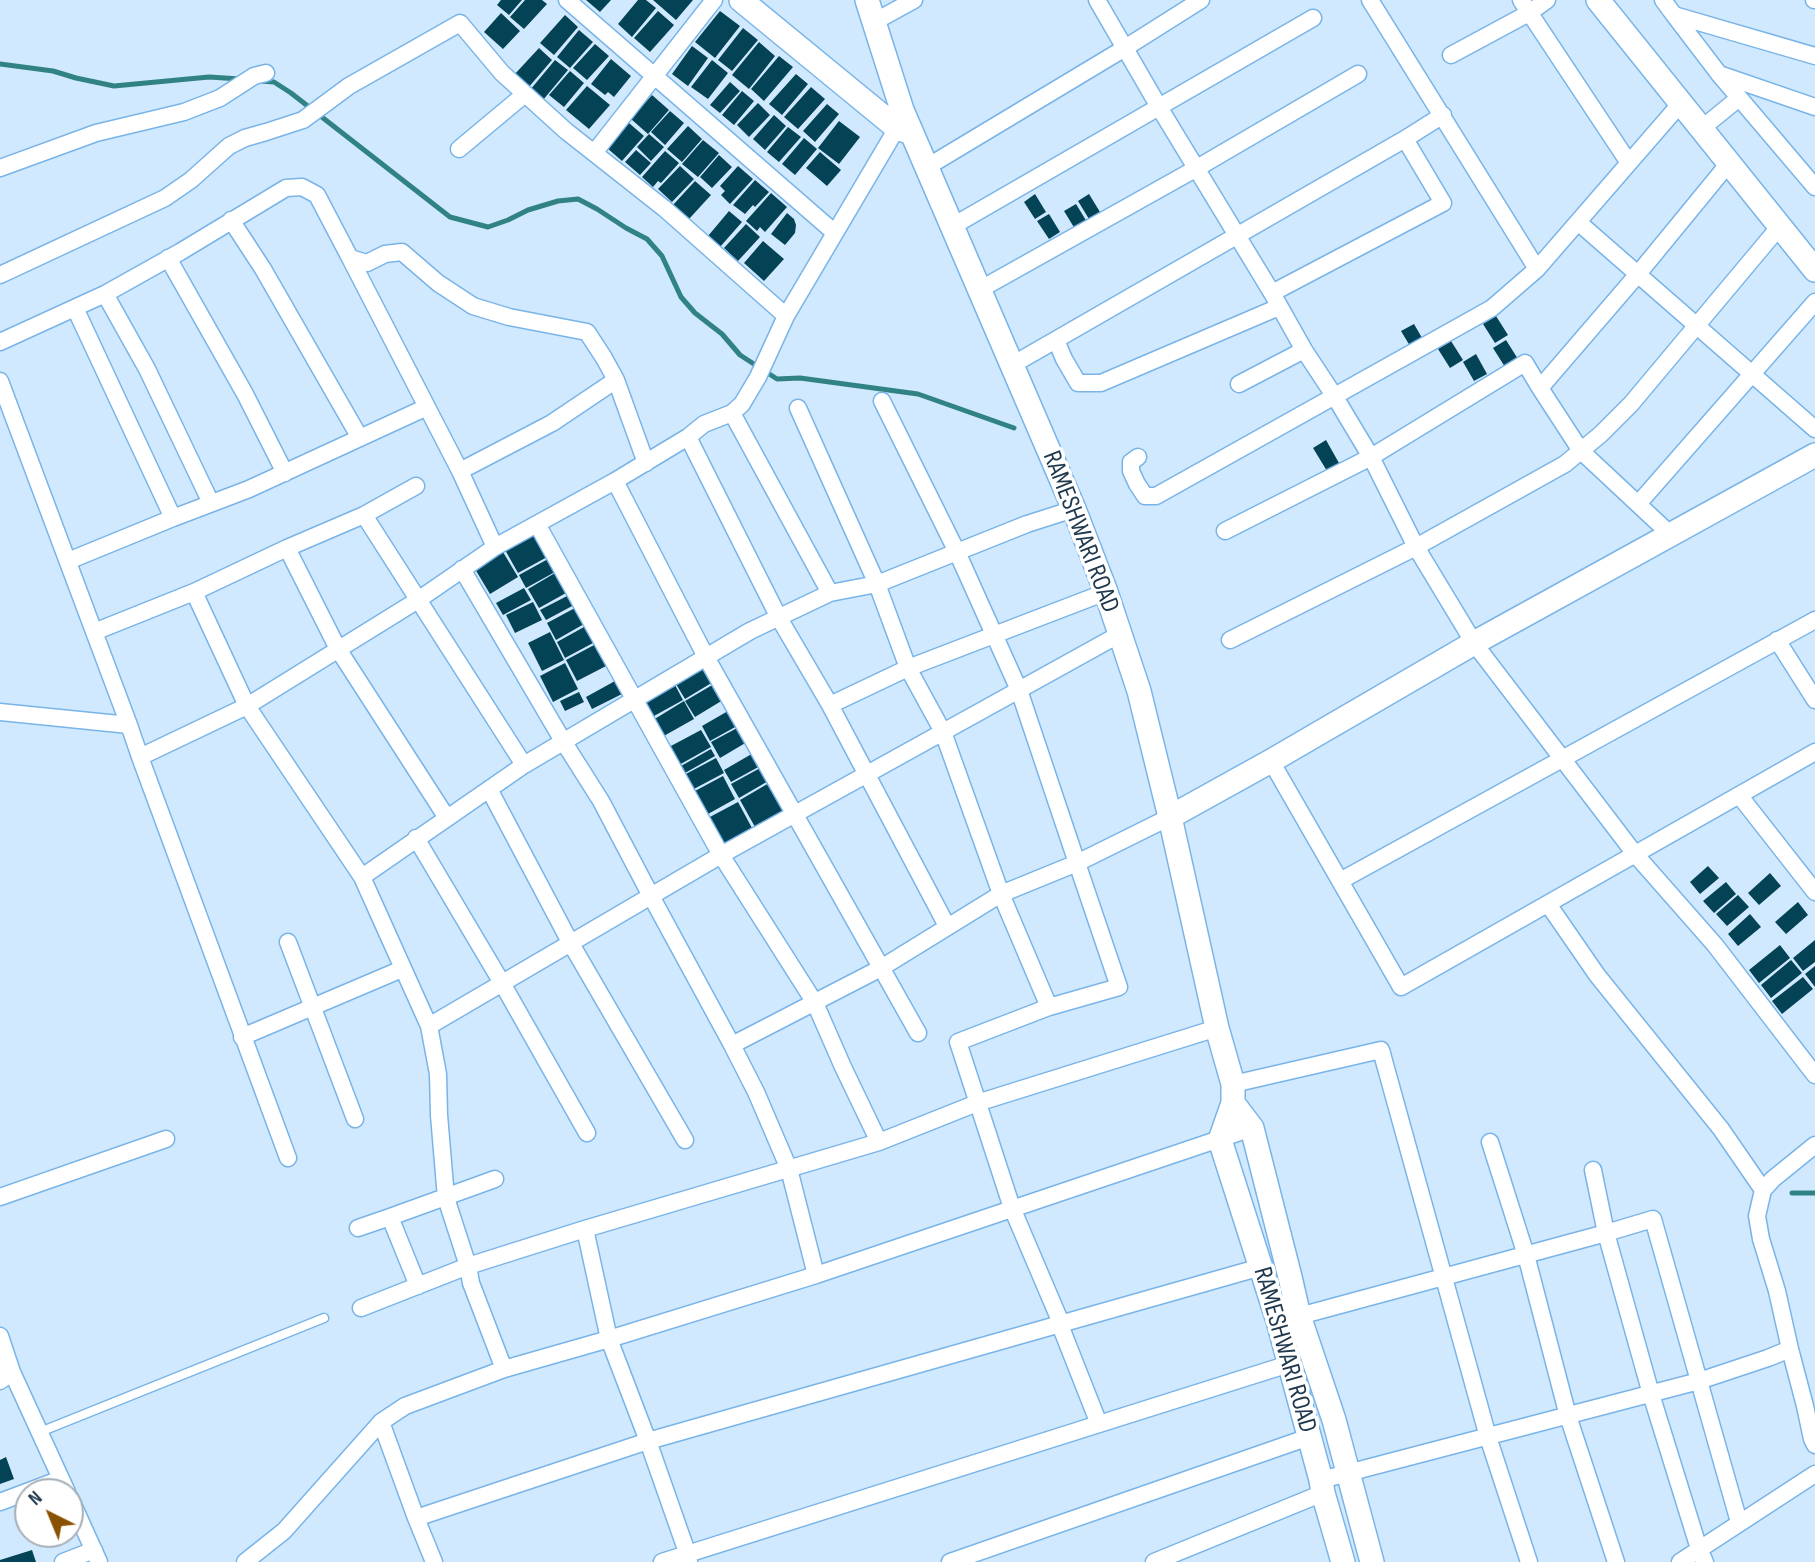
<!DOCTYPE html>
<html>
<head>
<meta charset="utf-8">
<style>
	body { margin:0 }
	#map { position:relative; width:1815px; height:1562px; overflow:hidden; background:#d1e9fe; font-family:"Sofia Sans Condensed",sans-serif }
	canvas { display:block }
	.north { position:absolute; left:14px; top:1478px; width:70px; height:70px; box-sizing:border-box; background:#fff; border:2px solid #a6b0b8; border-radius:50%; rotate:317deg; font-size:19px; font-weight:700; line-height:28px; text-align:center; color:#21394e }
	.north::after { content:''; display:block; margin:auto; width:24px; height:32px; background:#895203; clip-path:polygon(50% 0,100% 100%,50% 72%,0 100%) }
</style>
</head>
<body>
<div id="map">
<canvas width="1815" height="1562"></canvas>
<div class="north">N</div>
</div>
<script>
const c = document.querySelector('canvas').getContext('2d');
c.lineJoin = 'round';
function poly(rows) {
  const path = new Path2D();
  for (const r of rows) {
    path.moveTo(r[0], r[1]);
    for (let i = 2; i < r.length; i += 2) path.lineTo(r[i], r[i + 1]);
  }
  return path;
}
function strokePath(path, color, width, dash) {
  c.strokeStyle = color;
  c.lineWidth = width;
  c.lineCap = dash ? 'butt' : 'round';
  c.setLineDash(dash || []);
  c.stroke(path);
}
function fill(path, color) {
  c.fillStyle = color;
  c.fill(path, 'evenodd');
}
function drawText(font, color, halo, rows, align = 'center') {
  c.font = font + ' "Sofia Sans Condensed",sans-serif';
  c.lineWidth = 7;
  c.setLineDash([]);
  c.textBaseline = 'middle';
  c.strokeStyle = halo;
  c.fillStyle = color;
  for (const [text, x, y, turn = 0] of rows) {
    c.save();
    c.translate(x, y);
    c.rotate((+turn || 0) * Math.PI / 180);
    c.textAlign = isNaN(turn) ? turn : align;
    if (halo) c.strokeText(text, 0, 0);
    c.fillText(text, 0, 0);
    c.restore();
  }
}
strokePath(poly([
	[0,64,53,71,76,78,114,86,209,77,240,79],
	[260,81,274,82,291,93,450,217,488,227,508,220,528,210,558,201,578,199,597,209,626,228,647,239,662,256,681,297,695,313,722,334,740,355,777,379,800,378,918,394,1014,428],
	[1792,1193,1815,1193]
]), '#308382', 5);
fill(poly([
	[501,0,522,0,509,15,497,5],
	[525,0,542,0,547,4,524,29,510,17],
	[586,0,611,0,600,12],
	[638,0,646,0,656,8,632,37,618,24],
	[653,0,693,0,676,20],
	[658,11,674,25,650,52,634,38],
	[720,11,740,26,715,58,695,42],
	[501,13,520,31,503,49,484,32],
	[565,15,578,27,554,55,540,43],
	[743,28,758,40,732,71,718,60],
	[579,30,593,42,570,68,557,57],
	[759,42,775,56,749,89,732,75],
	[595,44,609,56,587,80,573,68],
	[692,46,708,58,688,86,672,74],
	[539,48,552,60,528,88,514,75],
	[779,56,793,67,764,101,751,89],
	[611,59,631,76,614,97,608,92,605,95,591,84],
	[555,60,568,70,543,100,530,90],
	[712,60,728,73,708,99,691,87],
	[570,71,584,83,564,107,549,95],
	[796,74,808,84,782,115,769,104],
	[730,82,740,91,720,113,710,105],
	[587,86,610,105,589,129,566,110],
	[811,87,825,99,798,129,784,117],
	[742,91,754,101,734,125,722,115],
	[652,95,669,110,648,134,631,119],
	[758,103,770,115,749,137,737,125],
	[827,104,839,114,815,142,803,131],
	[670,111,684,123,665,145,651,132],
	[774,115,786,126,765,150,753,139],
	[839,121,860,137,839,164,818,148],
	[629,123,644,136,622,161,607,148],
	[688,126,702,139,682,162,667,149],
	[788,127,801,137,779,162,767,152],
	[649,134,664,147,651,161,637,147],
	[804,138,817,149,795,175,782,164],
	[703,140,719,153,698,177,682,164],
	[636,150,651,163,640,175,625,162],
	[665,151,679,163,661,183,658,181,653,187,642,177],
	[820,152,841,170,827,186,806,168],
	[719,155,732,167,712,188,700,177],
	[680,166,694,179,672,202,658,189],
	[738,166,753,179,730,204,721,195,725,191,720,186],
	[755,180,769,192,755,207,753,205,745,214,733,205],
	[695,181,711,195,689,219,673,205],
	[771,193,787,207,765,232,760,227,757,231,746,221],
	[1035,194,1046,212,1035,219,1024,202],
	[1089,194,1100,212,1089,219,1078,201],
	[1076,204,1087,222,1075,229,1064,211],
	[729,211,742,222,720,247,708,236],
	[787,213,794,219,796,225,795,233,785,245,771,234],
	[1049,214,1060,232,1049,239,1037,221],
	[746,224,760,237,738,261,724,248],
	[763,241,784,259,764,281,744,263],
	[1496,316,1508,335,1495,343,1483,324],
	[1414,324,1425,343,1413,351,1401,331],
	[1506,340,1518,359,1505,367,1493,348],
	[1451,341,1463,360,1450,368,1438,349],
	[1476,354,1487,374,1474,381,1463,362],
	[1326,440,1339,463,1327,471,1313,448],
	[535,531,549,556,518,573,504,548],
	[503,552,518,577,490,594,475,569],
	[548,559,555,572,526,588,519,575],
	[555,573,566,593,539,608,528,589],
	[524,588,531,600,503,615,496,603],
	[569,595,574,605,546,620,540,610],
	[533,602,542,620,515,633,506,615],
	[575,608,584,624,556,640,547,623],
	[584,627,593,643,565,658,557,642],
	[550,632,564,660,542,671,528,643],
	[596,644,608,665,577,681,566,660],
	[565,663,578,689,553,702,540,676],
	[704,667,713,682,685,699,676,684],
	[615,681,622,694,592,709,586,697],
	[714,684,723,700,695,717,685,701],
	[675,685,683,700,654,716,646,702],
	[579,692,584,702,565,711,560,701],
	[684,701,694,719,662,737,653,720],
	[728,711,737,726,710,741,702,726],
	[739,727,747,742,720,758,711,742],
	[701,730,711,747,679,765,669,747],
	[711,749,715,756,685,773,681,766],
	[755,752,762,765,731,782,724,770],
	[716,758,724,773,692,790,684,775],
	[762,767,770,780,739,798,731,784],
	[723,776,735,799,708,814,695,791],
	[769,783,785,810,755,827,740,800],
	[738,802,752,828,723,844,708,818],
	[1708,866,1719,878,1700,894,1690,882],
	[1770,873,1781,886,1759,905,1748,893],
	[1726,882,1736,894,1714,913,1703,901],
	[1738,895,1749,907,1727,926,1716,914],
	[1798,902,1808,915,1786,934,1775,922],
	[1750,914,1761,927,1738,946,1728,934],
	[1815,940,1815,962,1803,971,1793,958],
	[1780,945,1790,958,1759,983,1749,970],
	[1791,960,1802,973,1771,998,1761,985],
	[1815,966,1815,987,1805,974],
	[1803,977,1813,989,1782,1014,1772,1001],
	[6,1457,14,1479,0,1484,0,1460],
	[32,1550,36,1562,0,1562,0,1560]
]), '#044255');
const lane = poly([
	[40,1432,324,1318]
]);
const street = poly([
	[567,0,835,233],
	[1097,0,1159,107,1272,293],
	[1370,0,1537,269,1681,103],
	[1521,0,1629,163],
	[1663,0,1674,15,1815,56],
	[1814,0,1815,0],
	[1674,15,1719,74],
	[874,22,914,0],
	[1451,55,1529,13,1547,0],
	[1815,107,1719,74,1815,187],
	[1443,115,1405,139,1443,203,1272,293,1304,350,1335,397,1371,457,1416,547,1474,643,1635,854,1715,945,1815,1075],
	[1701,129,1739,98],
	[459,149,525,94],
	[594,153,665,209,786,316],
	[927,167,1125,48,1201,0],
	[0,168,96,133,184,112,220,98,254,76,266,73],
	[231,220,263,269,360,438],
	[1578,222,1815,429],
	[951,227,1313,18],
	[168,258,245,394,285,473],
	[0,275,165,198,191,180,229,146,245,138,266,132,303,120,349,86,460,23,502,73,566,131,594,153,714,0],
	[979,290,1197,168,1358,74],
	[105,294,147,369,211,503],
	[75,308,173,518],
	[1056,340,1064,359,1078,383,1101,383,1279,307],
	[0,342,105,294,180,252,286,188,302,187,317,195,350,258],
	[1012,365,1405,139],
	[0,381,129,725],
	[1239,384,1304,350],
	[798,408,877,584,908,668,943,732,1001,894,1077,863,1019,690,957,552,882,401],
	[732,413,830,593],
	[688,437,779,618,830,705,947,926],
	[1138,457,1131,462,1131,471,1137,484,1145,496,1156,496,1492,308,1537,269],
	[460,471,552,423,616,380],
	[615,481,706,657,918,1033],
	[1638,504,1815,302],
	[364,515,416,486],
	[537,524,721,855,815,1003,843,1067,879,1142],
	[1225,531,1371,457,1525,363,1540,388],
	[1671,535,1581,451,1540,388,1638,274,1729,163],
	[495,547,460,471,350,258,367,263,385,254,402,252,438,283,473,306,509,317,587,332,604,358,616,380,646,463],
	[287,548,338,649,447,818],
	[68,561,173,518,249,489,427,407],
	[462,569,563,741,601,801,651,896,732,1045,881,968,1001,894,1049,1007,1119,987,1077,863,1170,817],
	[194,592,247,706,362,877,429,1026,438,1074,439,1115,446,1198,468,1266,471,1283,504,1369],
	[94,632,194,592,287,548,364,515,524,765],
	[1230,640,1416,547,1565,464,1601,434,1631,404,1780,226],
	[1777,640,1815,700],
	[830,705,908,668,1106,592],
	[0,712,129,725,140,757,247,706,418,600,495,547,615,481,688,437,704,424,732,413,742,404,758,377,786,316,897,128],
	[140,757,288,1158],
	[1271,761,1401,987,1815,752],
	[489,789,570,942,685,1140],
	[1739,795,1815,892],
	[416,838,502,983,587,1133],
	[362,877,524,765,750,631,830,593,877,584,1027,524,1074,509],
	[1340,881,1815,620],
	[1548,904,1597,975,1721,1129,1763,1190],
	[288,942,355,1119],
	[1049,1007,958,1042,1012,1208,1061,1323,1060,1325,1099,1424],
	[429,1026,721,855,1120,634],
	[242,1037,402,969],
	[732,1045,756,1092,789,1169,816,1275],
	[1233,1084,1381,1050,1488,1437,1529,1562],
	[1490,1142,1526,1255,1568,1416,1616,1562],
	[1593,1170,1606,1233,1653,1219,1699,1381,1768,1358,1790,1349,1805,1406,1812,1439,1815,1445],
	[0,1197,166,1139],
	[358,1228,390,1217],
	[585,1229,609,1339,648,1441,688,1555,689,1562],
	[418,1286,390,1217,495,1179],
	[361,1308,468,1266,585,1229,879,1142,977,1103,1217,1028],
	[1292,1318,1606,1233,1651,1394,1699,1549,1705,1562],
	[0,1336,12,1372,0,1381],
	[1790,1349,1777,1291,1761,1239,1757,1216,1763,1190,1773,1179,1815,1145],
	[0,1368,12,1372,67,1492],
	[381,1422,416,1518,434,1562],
	[1321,1480,1699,1381,1739,1522],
	[70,1498,99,1562],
	[0,1502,61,1479],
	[416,1518,648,1441,1261,1267],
	[63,1562,94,1550],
	[245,1562,284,1531,381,1422,405,1406,504,1369,609,1339,816,1275,1252,1128],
	[662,1562,1289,1364],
	[950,1562,1309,1437],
	[1154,1562,1323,1493],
	[1680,1562,1815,1474]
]);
const secondary = poly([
	[741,0,897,128,912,133],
	[867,0,902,110,1074,509,1106,592,1139,691,1170,817,1217,1028,1233,1084,1233,1103,1220,1140,1278,1321,1321,1480,1323,1493,1343,1562],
	[1598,0,1815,270],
	[1170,817,1271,761,1474,643,1815,455],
	[1233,1103,1252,1128,1290,1277,1299,1316,1334,1420,1372,1562]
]);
strokePath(lane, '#79b4e8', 11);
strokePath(street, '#79b4e8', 19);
strokePath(secondary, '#79b4e8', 26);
strokePath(lane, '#fff', 8);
strokePath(street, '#fff', 16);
strokePath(secondary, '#fff', 23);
drawText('26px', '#21394e', '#fff', [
	["RAMESHWARI ROAD",1080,532,69],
	["RAMESHWARI ROAD",1284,1350,74]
]);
</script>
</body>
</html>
